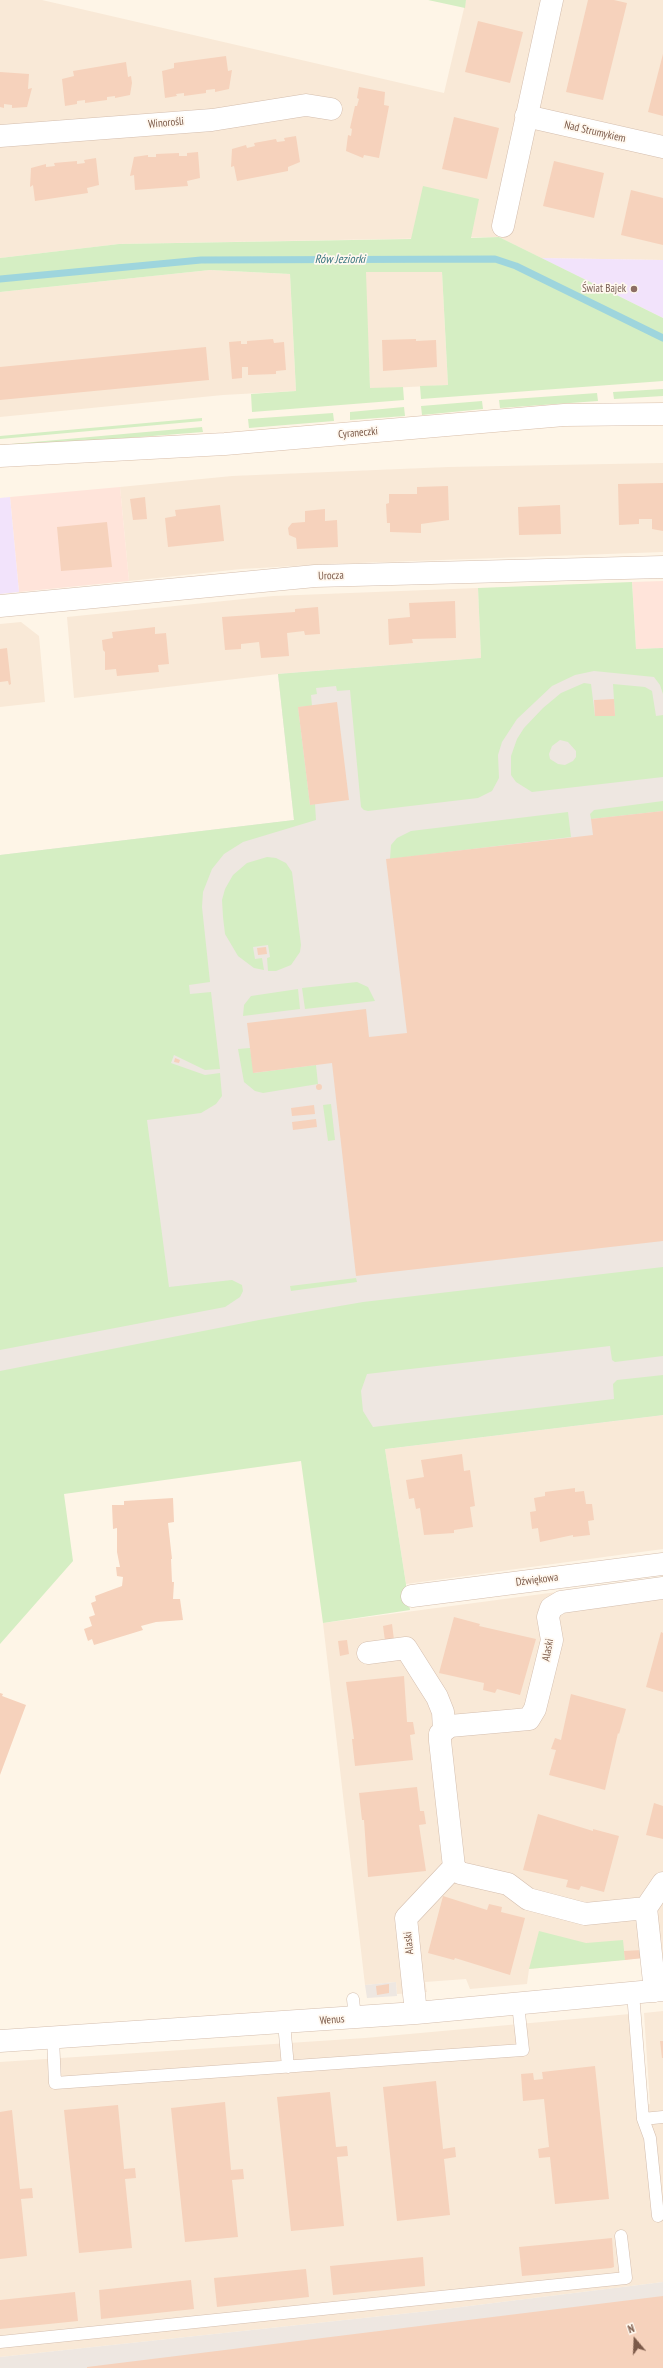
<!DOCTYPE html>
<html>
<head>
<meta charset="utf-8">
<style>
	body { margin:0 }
	#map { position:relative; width:663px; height:2368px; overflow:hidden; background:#fef5e7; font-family:"PT Sans Narrow",sans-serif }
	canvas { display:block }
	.north { position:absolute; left:615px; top:2320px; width:40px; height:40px; -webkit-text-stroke:3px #fff8ef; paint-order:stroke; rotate:341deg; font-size:11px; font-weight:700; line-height:16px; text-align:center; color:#7b5948 }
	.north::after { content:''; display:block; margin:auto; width:14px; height:18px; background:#7b5948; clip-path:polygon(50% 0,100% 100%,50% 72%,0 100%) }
</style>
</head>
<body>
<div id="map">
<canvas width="663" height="2368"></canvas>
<div class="north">N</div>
</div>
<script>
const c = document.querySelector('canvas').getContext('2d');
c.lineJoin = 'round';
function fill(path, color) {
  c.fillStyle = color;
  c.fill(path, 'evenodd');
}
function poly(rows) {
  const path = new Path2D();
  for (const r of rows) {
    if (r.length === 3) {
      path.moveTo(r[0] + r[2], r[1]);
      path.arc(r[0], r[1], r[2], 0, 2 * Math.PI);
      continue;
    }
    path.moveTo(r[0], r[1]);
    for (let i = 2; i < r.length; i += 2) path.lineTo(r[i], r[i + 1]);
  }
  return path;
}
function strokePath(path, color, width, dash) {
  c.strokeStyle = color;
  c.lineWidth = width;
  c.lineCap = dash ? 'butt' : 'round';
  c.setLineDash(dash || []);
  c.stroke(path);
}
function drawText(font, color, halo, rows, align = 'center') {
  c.font = font + ' "PT Sans Narrow",sans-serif';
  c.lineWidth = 3.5;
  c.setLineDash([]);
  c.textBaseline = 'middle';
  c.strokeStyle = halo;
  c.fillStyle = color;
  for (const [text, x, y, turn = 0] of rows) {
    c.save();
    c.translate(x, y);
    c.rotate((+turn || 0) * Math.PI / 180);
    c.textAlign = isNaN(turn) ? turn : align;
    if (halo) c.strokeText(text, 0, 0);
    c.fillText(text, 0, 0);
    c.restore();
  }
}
fill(poly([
	[0,0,42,0,444,93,466,0,663,0,663,260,541,258,499,237,119,244,0,258],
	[210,270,290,274,296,391,223,395,0,417,0,292],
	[365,272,442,272,448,385,370,389],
	[663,463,663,552,330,564,241,569,129,581,120,487,232,476,448,467],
	[478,588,481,658,278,674,74,698,67,617,273,596],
	[21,622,39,636,45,702,0,707,0,624],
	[663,1415,663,1549,406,1584,385,1449],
	[663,1578,663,1961,661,1938,641,1939,643,1958,529,1969,527,1984,470,1989,466,1979,425,1982,427,1992,397,1994,396,1982,365,1985,323,1623],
	[663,2011,663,2282,429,2311,0,2357,0,2062,365,2038,630,2014,638,2106,650,2104,644,2013]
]), '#f9e9d7');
fill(poly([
	[120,487,129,581,19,592,10,497],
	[663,581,663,648,636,649,632,582]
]), '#ffe4da');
fill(poly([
	[663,648,663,1415,352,1453,0,1397,0,855,294,820,278,674,481,658],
	[396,1982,397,1996,367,1998,365,1985],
	[663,2282,663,2368,0,2368,0,2357,429,2311]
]), '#eee7e1');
fill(poly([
	[541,258,663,260,663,318],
	[10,497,19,592,0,594,0,498]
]), '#f2e3fb');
fill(poly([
	[428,0,466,0,465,8],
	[423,186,479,199,471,238,499,237,663,318,663,381,421,399,420,386,448,385,442,272,366,272,370,388,403,387,404,400,252,412,251,394,296,391,290,274,210,270,0,292,0,258,119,244,411,239],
	[663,389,663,396,614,399,613,392],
	[597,393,598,401,500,408,499,400],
	[482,401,483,409,422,415,421,406],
	[404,407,405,416,350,420,350,412],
	[333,413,334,421,249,428,248,419],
	[202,418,202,421,0,439,0,436],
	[202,427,203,432,0,448,0,445],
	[632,582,636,649,663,648,663,694,660,685,654,677,594,671,575,675,552,686,517,719,502,742,498,755,499,778,492,791,478,798,368,811,364,810,361,807,350,690,337,691,336,686,316,688,317,694,311,695,312,706,298,707,310,805,315,804,316,820,243,842,224,854,212,869,203,892,202,907,210,982,189,985,190,994,211,992,220,1069,205,1070,174,1055,171,1063,205,1075,220,1073,222,1096,216,1104,201,1113,147,1120,169,1287,232,1280,242,1285,243,1291,240,1297,225,1307,0,1350,0,855,294,820,278,674,481,658,478,588],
	[584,683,591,684,595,716,615,716,613,684,645,687,652,691,656,716,663,715,663,777,532,792,516,782,511,775,511,756,517,739,524,728,543,708,561,693],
	[560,740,568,742,576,751,576,757,573,761,565,765,558,764,550,759,549,754,552,746],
	[663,801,663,811,591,819,590,814,594,810],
	[568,812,571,837,390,859,391,845,397,838,411,831],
	[267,857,276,858,286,863,292,872,301,945,300,952,291,965,276,971,268,971,267,958,270,957,268,945,253,947,255,959,262,958,264,970,254,968,238,956,225,934,223,917,222,900,225,889,233,875,247,863],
	[357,982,368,987,375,1001,305,1009,302,988],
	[298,989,300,1009,243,1016,244,1005,251,996],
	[250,1048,254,1073,316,1065,318,1084,263,1093,255,1091,244,1082,238,1049],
	[331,1104,335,1140,328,1141,323,1105],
	[663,1267,663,1356,615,1362,612,1360,610,1346,367,1374,361,1391,363,1411,373,1427,614,1399,613,1384,617,1380,663,1375,663,1415,385,1449,410,1610,323,1623,301,1461,64,1494,73,1561,0,1644,0,1371,259,1320,363,1302],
	[356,1278,357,1282,291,1291,290,1286],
	[539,1931,586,1943,623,1940,625,1960,529,1969]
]), '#d5eec3');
strokePath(poly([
	[0,279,201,260,495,259,516,266,663,338]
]), '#9ed5dd', 7);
fill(poly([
	[588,0,614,0,627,3,603,100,566,92],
	[478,21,523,32,510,83,465,72],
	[663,54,663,116,648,112],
	[226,56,228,71,232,70,229,89,215,92,215,89,206,90,206,93,184,96,184,93,176,94,177,96,165,98,162,71,174,68,174,63],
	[126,62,128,77,131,76,132,83,130,95,115,98,115,96,107,97,107,100,85,103,85,100,77,101,77,104,65,106,62,79,74,76,73,71],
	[0,72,29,74,28,89,32,88,27,107,12,108,12,105,4,104,4,108,0,107],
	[359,87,385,92,384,105,389,106,379,158,364,155,363,158,346,151,348,135,351,136,352,129,350,128,355,106,357,106,359,99,357,98],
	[454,117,499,128,487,179,442,169],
	[296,136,300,162,288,167,288,171,237,181,234,166,231,167,232,149,246,145,247,148,255,146,254,143,276,139,277,142,285,141,284,138],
	[198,152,200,178,187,181,188,186,135,190,134,175,130,176,134,157,148,155,148,157,156,157,156,154,179,153,179,156,187,156,187,153],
	[96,158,99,185,87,188,88,193,35,201,33,185,30,187,31,168,46,164,46,167,55,166,54,163,77,161,77,164,85,163,84,160],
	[554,161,604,173,594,218,543,206],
	[631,190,663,198,663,245,621,235],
	[273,339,274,343,284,342,286,370,276,371,276,374,248,375,248,367,242,367,242,378,232,379,229,342,241,341,241,344,247,344,247,341],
	[416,339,416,341,436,340,437,367,383,371,382,340],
	[206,347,209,380,0,400,0,367],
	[663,483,663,531,652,529,652,519,639,519,639,524,619,525,618,484],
	[448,486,449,520,421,524,421,533,390,532,390,523,387,523,386,504,389,503,389,494,417,494,417,487],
	[145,497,147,519,133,520,130,499],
	[220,505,224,541,168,547,165,518,176,516,175,510],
	[560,505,561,534,519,535,518,507],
	[325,509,325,521,337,520,338,547,297,549,296,538,289,535,288,528,292,523,305,522,305,511],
	[107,522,112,567,61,571,57,527],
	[455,601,456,638,412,639,413,643,389,645,388,619,410,617,409,603],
	[318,607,320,634,305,635,304,631,287,633,289,656,261,658,259,642,241,644,241,649,225,650,222,617,295,612,295,609],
	[155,627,155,634,166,633,169,664,158,665,159,672,117,676,116,669,105,670,105,652,103,650,102,640,113,638,112,632],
	[7,648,11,684,9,685,8,681,0,682,0,649],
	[614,699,615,716,595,716,594,700],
	[337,702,349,800,310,805,298,707],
	[663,811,663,1241,356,1276,332,1063,253,1073,247,1023,366,1009,369,1037,407,1033,386,859,593,835,591,819],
	[266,947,267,954,258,955,257,948],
	[175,1058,180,1060,179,1063,174,1062],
	[319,1087,3],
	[314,1105,315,1114,292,1116,291,1108],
	[316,1119,317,1127,293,1130,292,1122],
	[462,1454,464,1471,470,1470,475,1506,470,1507,473,1527,454,1530,454,1533,424,1535,420,1508,416,1509,414,1498,409,1499,406,1480,424,1477,421,1460],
	[575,1488,575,1492,584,1491,586,1504,592,1504,594,1520,588,1521,590,1535,573,1537,573,1535,540,1542,538,1528,532,1529,530,1512,536,1511,534,1498,545,1496,545,1492],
	[173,1498,174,1522,168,1523,172,1559,171,1559,172,1582,174,1582,173,1599,180,1599,183,1620,156,1622,141,1626,143,1630,94,1645,92,1639,88,1641,84,1629,92,1626,89,1617,95,1615,91,1603,96,1601,95,1596,122,1586,123,1577,117,1576,116,1567,120,1567,117,1552,117,1528,113,1529,112,1505,124,1505,124,1501],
	[454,1617,480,1624,479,1626,536,1639,520,1695,497,1689,495,1693,483,1690,484,1683,439,1673],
	[392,1624,394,1640,385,1641,383,1626],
	[661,1632,663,1633,663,1692,646,1687],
	[347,1640,349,1654,340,1656,338,1641],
	[404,1676,407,1722,413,1722,415,1734,410,1735,413,1760,355,1766,352,1739,354,1739,346,1682],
	[0,1693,3,1694,2,1696,26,1705,0,1775],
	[571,1694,626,1709,619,1734,618,1733,605,1790,549,1775,556,1750,551,1749,555,1738,561,1740],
	[417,1787,420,1811,424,1811,426,1824,419,1825,426,1871,368,1877,364,1820,362,1820,359,1793],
	[654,1803,663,1806,663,1839,646,1835],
	[538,1814,593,1831,593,1829,619,1836,604,1892,581,1886,579,1890,566,1887,568,1880,523,1870],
	[443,1896,487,1910,489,1904,502,1907,501,1912,525,1918,510,1975,455,1958,454,1960,428,1953],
	[642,1950,643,1958,625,1960,624,1951],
	[389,1984,389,1993,377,1995,376,1986],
	[660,2041,663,2041,663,2058,662,2058],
	[595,2066,609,2199,555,2204,550,2157,539,2158,538,2149,549,2147,544,2099,523,2101,521,2074,533,2073,534,2080,543,2079,542,2072],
	[436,2081,443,2149,455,2147,456,2157,444,2159,450,2215,397,2221,383,2087],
	[330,2092,336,2147,347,2146,348,2156,337,2157,344,2226,291,2231,277,2097],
	[225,2102,231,2170,243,2169,244,2179,232,2180,238,2237,185,2242,171,2108],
	[118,2105,124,2169,135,2168,136,2178,125,2179,132,2248,79,2253,64,2110],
	[12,2110,20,2189,32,2188,33,2198,21,2199,27,2256,0,2259,0,2112],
	[612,2238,614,2267,611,2268,522,2276,519,2247],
	[423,2257,425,2286,333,2295,330,2266],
	[306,2269,309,2297,217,2307,214,2278],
	[191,2280,194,2309,101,2319,99,2290],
	[75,2292,78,2321,0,2329,0,2300],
	[663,2296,663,2368,87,2368,87,2367]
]), '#f6d2bc');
const lane = poly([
	[633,1993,643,2119,650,2138,658,2216],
	[353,1999,355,2018],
	[284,2023,288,2067],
	[53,2038,55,2083,508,2051,523,2050,518,2004],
	[643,2119,663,2117],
	[0,2342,626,2278,621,2236]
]);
const street = poly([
	[526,116,663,147],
	[0,136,212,120,306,105,331,109],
	[503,226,552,0],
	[0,606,315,576,663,567],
	[412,1596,663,1564],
	[368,1653,406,1648,437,1697,443,1712,444,1730],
	[646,1908,585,1914,528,1899,508,1884,460,1873,454,1867,440,1741,440,1734,450,1726,529,1719,535,1709,552,1640,548,1617,551,1608,561,1602,663,1588],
	[655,1991,646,1908,663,1883],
	[416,2013,406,1918,454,1867],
	[0,2041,416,2013,663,1990]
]);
const secondary = poly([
	[0,456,225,444,564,415,663,414]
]);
strokePath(lane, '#d4beae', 13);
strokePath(street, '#d4beae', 23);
strokePath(secondary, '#d8beaa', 23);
strokePath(lane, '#fff', 12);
strokePath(street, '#fff', 22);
strokePath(secondary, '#fff', 22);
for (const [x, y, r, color] of [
	[634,289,4,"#8d6e63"]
]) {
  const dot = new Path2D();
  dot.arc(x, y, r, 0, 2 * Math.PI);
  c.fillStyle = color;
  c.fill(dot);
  strokePath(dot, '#fff8ef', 1.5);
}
drawText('11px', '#7b5948', '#fff8ef', [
	["Winorośli",166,123,-5],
	["Nad Strumykiem",595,132,13],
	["Cyraneczki",358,433,-5],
	["Urocza",331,576,-2],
	["Dźwiękowa",537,1580,-7],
	["Alaski",548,1650,-80],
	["Alaski",409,1943,-96],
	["Wenus",332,2020,-5]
]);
drawText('11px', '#785e54', '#fff8ef', [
	["Świat Bajek",626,289]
], 'right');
drawText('italic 12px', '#3a7781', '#fff8ef', [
	["Rów Jeziorki",340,260]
]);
</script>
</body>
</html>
